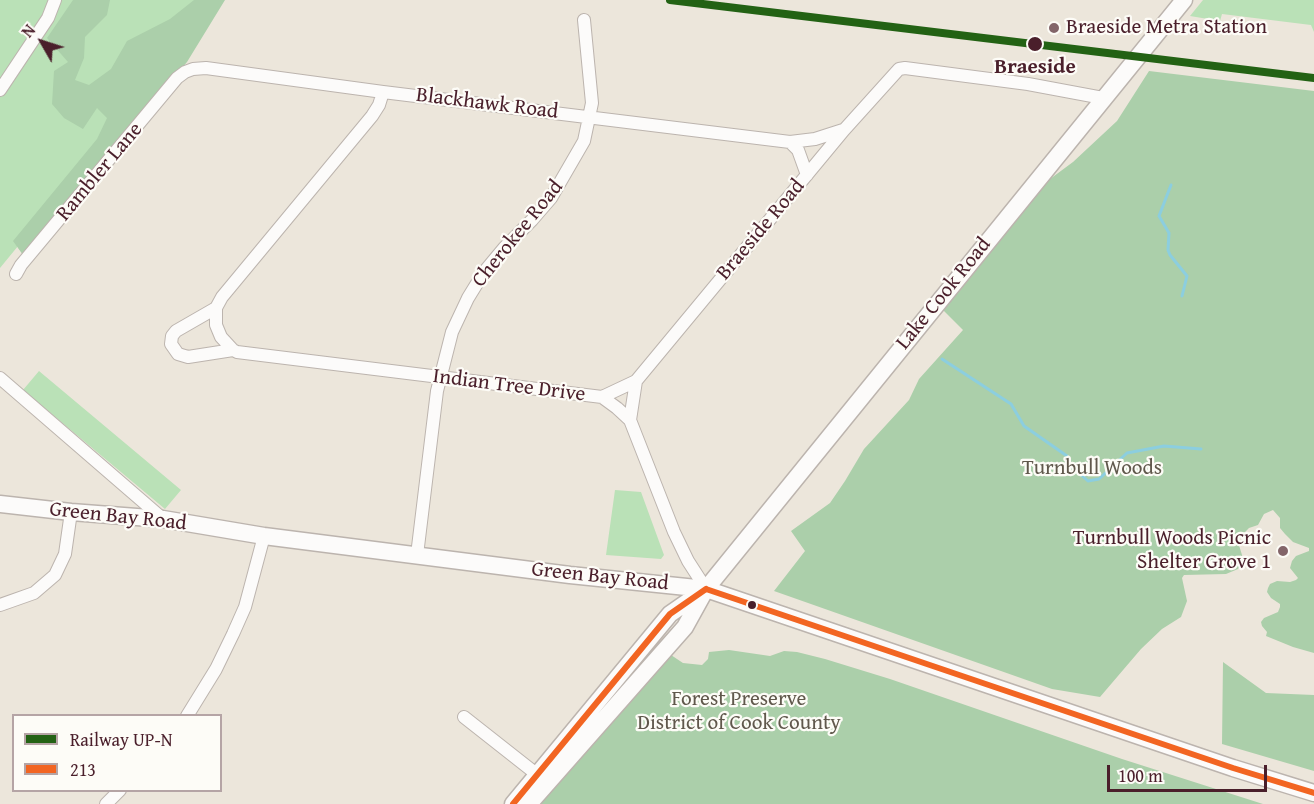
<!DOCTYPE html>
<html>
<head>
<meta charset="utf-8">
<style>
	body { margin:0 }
	#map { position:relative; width:1314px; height:804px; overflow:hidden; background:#ece6db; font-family:"Gentium Book Plus",serif }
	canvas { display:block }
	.legend { position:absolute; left:12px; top:714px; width:210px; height:78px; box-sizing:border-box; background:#fdfcf7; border:2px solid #b5a4a5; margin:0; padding:8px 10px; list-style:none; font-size:18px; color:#4a1f2b }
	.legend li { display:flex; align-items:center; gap:12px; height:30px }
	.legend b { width:30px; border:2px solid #b5a4a5 }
	.north { position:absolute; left:12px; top:12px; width:60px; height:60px; -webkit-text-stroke:4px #fdfcf7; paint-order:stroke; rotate:309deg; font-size:16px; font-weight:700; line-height:24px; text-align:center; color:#4a1f2b }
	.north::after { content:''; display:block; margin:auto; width:21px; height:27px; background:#4a1f2b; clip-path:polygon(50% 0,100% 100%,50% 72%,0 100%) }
	.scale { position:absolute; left:1107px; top:765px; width:160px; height:27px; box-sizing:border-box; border:3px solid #4a1f2b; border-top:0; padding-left:8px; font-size:18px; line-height:21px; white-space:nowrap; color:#4a1f2b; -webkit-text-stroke:4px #fdfcf7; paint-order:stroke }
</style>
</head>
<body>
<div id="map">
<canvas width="1314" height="804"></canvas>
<ul class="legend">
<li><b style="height:8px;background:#236214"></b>Railway UP-N</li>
<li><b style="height:8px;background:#f26522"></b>213</li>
</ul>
<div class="north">N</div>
<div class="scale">100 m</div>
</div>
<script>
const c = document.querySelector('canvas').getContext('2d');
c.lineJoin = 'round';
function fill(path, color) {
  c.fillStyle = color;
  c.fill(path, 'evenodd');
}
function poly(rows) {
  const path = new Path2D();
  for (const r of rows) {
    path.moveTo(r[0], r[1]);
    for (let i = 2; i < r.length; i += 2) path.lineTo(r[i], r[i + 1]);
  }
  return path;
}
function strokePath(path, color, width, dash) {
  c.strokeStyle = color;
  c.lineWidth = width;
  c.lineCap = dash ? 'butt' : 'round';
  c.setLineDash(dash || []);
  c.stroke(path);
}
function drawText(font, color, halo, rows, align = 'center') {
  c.font = font + ' "Gentium Book Plus",serif';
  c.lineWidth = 4.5;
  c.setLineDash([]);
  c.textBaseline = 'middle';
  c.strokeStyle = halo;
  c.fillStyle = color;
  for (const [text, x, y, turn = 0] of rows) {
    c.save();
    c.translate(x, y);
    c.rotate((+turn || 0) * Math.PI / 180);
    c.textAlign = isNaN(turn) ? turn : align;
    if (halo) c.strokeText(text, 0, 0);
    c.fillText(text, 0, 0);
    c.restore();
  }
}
fill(poly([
	[0,0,220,0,0,268],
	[1203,0,1314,0,1314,32,1311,25,1222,14,1220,21,1190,16],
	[39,371,181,490,165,509,23,390],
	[615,490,641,492,664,555,661,559,606,555]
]), '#bae1b7');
fill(poly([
	[73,0,110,0,107,15,85,37,84,58,75,80,89,85,111,69,127,41,170,19,194,0,225,0,187,62,23,255,13,241,97,139,107,118,97,108,83,129,64,118,52,104,54,71,68,62,47,38],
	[1149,71,1314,91,1314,653,1293,647,1266,636,1267,632,1262,626,1261,622,1264,618,1278,612,1280,607,1280,604,1271,598,1267,592,1268,588,1270,584,1277,581,1290,582,1296,580,1298,578,1290,568,1292,561,1296,556,1309,551,1309,548,1293,542,1285,534,1280,528,1280,518,1273,510,1264,514,1258,525,1249,528,1239,538,1238,542,1242,555,1242,562,1238,569,1226,574,1184,575,1182,578,1187,601,1181,617,1162,629,1141,649,1100,697,1052,689,774,591,805,551,791,531,830,503,845,481,864,449,909,400,919,379,963,330,939,306,1027,196,1073,162,1117,121],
	[729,650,770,656,784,651,797,652,825,659,890,679,1122,759,1263,804,537,804,668,653,683,663,702,665,708,659,709,652],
	[1223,662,1266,693,1314,695,1314,771,1222,744]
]), '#abcfaa');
strokePath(poly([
	[1171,185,1159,216,1169,233,1168,250,1170,255,1187,276,1182,296],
	[942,359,1011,404,1024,426,1067,456,1071,466,1088,481,1099,479,1127,453,1164,446,1201,449]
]), '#8ccedf', 3);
const street = poly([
	[0,90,48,18,55,0],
	[383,92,379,105,372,116,222,297,216,308,216,325,221,337,233,350,237,352,602,397,617,408,630,420,674,532,688,561,706,589],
	[790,142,815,139,843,130],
	[16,274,21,265,177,78,185,72,193,69,206,68,383,92,790,142,798,150,807,175],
	[216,308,176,331,172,336,171,344,178,354,188,357,233,350],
	[0,378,163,519],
	[602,397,636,381,844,130,899,69,905,68,1028,84,1103,98],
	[630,420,636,381],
	[417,555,437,391,452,332,468,298,484,272,504,248,532,220,551,198,584,141,592,103,584,20],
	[0,605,34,593,55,575,65,554,71,512],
	[187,716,216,669,233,634,245,607,264,536],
	[464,717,544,780],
	[106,804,120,790]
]);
const secondary = poly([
	[0,504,71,512,163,519,264,536,570,575,706,589,1233,768,1314,793],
	[513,804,670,614,703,591],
	[529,804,685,627,706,589,1184,0]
]);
strokePath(street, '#bcb4ae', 14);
strokePath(secondary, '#bcb4ae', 19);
strokePath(street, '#fcfbfa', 12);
strokePath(secondary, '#fcfbfa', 16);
strokePath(poly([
	[706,589,1233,768,1314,793],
	[513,804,670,614,706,589]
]), '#f26522', 6);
strokePath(poly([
	[670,0,1314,78]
]), '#236214', 8);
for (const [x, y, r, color] of [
	[1054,28,6,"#836569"],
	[1035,44,8,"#4a1f2b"],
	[1283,551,6,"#836569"],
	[752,605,5,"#4a1f2b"]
]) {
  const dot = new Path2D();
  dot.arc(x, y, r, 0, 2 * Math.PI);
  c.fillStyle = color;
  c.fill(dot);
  strokePath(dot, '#fdfcf7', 2);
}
drawText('21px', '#4a1f2b', '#fdfcf7', [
	["Braeside Metra Station",1066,28],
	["Turnbull Woods Picnic",1271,539,"right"],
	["Shelter Grove 1",1271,563,"right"]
], 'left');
drawText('bold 21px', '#4a1f2b', '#fdfcf7', [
	["Braeside",1035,68]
]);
drawText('21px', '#4a1f2b', '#fdfcf7', [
	["Blackhawk Road",487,104,7],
	["Rambler Lane",100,172,-50],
	["Braeside Road",761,230,-50],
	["Cherokee Road",518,234,-51],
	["Lake Cook Road",944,294,-51],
	["Indian Tree Drive",509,386,7],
	["Green Bay Road",118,517,6],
	["Green Bay Road",600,577,6]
]);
drawText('21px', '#60584c', '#fdfcf7', [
	["Turnbull Woods",1092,469],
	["Forest Preserve",739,700],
	["District of Cook County",739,724]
]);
</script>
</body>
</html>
